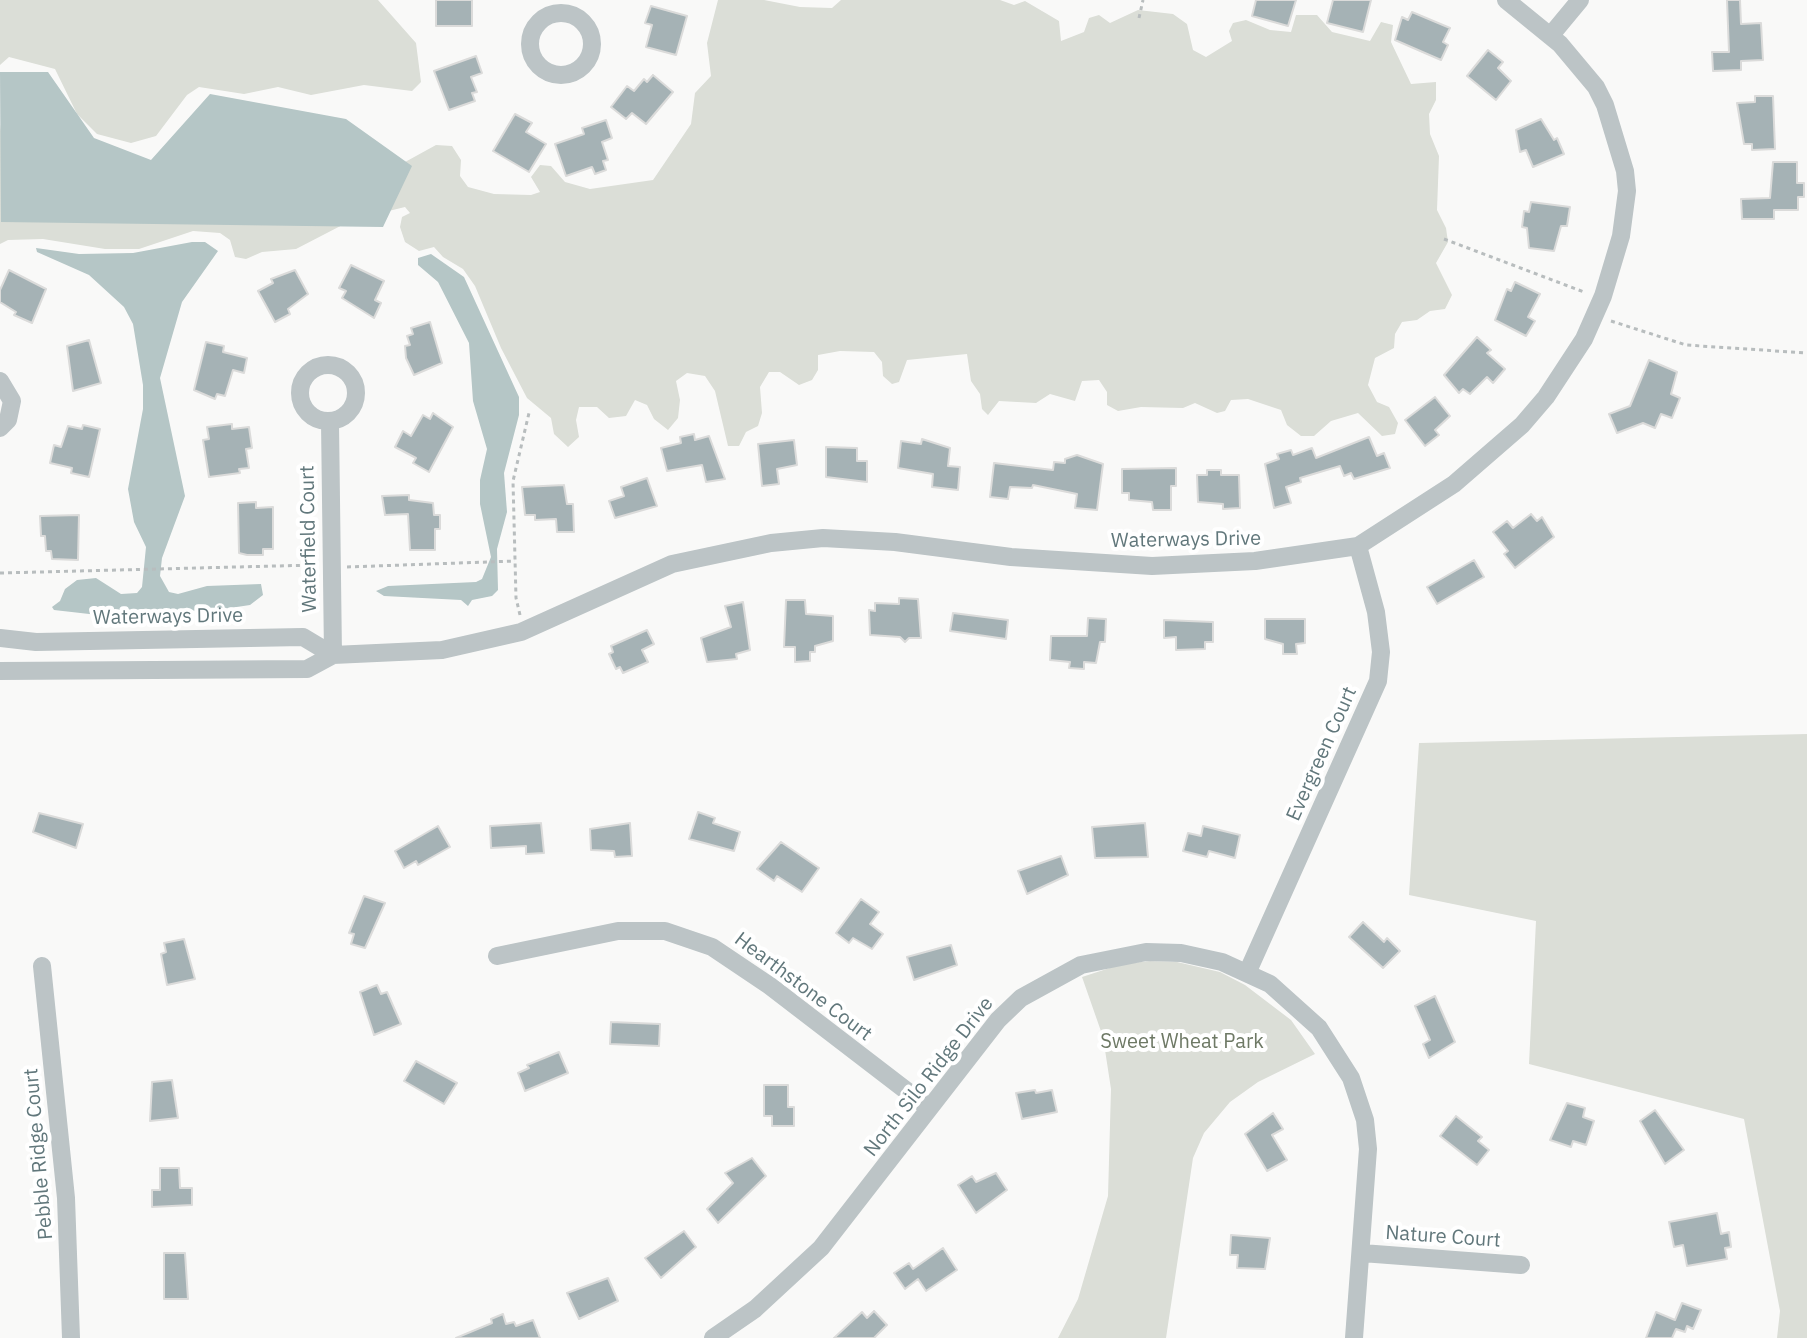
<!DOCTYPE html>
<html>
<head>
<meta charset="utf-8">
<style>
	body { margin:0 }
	canvas { display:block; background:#f9f9f8 }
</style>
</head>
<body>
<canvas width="1807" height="1338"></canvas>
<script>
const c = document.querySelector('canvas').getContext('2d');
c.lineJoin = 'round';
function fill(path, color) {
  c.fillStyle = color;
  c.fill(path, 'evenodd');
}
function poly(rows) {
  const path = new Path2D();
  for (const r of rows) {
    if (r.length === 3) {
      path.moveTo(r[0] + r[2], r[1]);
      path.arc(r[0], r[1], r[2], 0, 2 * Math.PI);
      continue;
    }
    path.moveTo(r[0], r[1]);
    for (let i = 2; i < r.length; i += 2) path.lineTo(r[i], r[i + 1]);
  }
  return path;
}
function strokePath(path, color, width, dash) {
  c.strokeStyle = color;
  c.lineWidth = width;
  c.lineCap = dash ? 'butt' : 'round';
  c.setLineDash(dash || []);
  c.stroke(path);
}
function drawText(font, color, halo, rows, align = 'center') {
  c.font = font + ' "IBM Plex Sans",sans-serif';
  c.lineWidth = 8;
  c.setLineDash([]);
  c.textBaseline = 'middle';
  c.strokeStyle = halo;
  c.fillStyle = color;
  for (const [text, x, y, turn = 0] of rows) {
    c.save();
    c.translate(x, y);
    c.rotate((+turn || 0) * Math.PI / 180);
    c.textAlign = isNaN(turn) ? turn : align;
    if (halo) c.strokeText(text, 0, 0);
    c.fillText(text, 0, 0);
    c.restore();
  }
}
fill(poly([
	[0,0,378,0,416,43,421,82,412,91,364,85,311,95,278,87,244,94,199,87,187,95,156,136,131,143,97,134,77,114,55,69,9,57,0,65],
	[718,0,764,0,800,7,832,8,841,0,1000,0,1014,5,1025,1,1059,21,1061,41,1084,32,1089,18,1099,15,1110,23,1138,10,1173,14,1187,24,1193,50,1206,57,1232,41,1229,31,1233,23,1246,20,1270,30,1291,32,1296,15,1317,15,1332,32,1370,41,1381,22,1393,25,1391,42,1411,84,1436,82,1436,100,1429,114,1430,134,1439,156,1437,210,1446,228,1448,242,1436,263,1452,295,1445,309,1430,311,1417,320,1402,322,1395,334,1394,348,1375,358,1368,385,1377,402,1389,407,1398,423,1395,434,1382,436,1358,413,1331,421,1314,436,1301,436,1287,425,1281,410,1248,399,1231,400,1225,411,1217,413,1195,403,1183,408,1141,407,1118,411,1107,405,1107,392,1099,380,1082,381,1075,401,1050,394,1036,403,999,401,988,415,982,409,980,394,971,381,967,354,907,360,899,382,892,384,883,376,882,362,874,352,840,351,818,355,818,370,812,380,799,385,780,372,769,372,760,387,762,413,758,426,746,432,739,446,728,446,715,391,705,376,687,373,676,381,680,400,678,418,668,430,654,419,647,405,635,400,626,416,609,418,597,407,579,407,576,420,579,437,568,447,554,434,551,418,527,398,501,348,475,286,463,269,443,257,434,247,419,251,405,242,400,227,402,217,410,213,405,207,352,220,296,249,262,252,246,259,235,257,230,240,220,233,193,231,139,249,105,249,43,239,8,240,0,244,0,124,9,190,396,167,436,145,452,146,461,160,460,176,468,187,494,194,531,195,540,192,531,177,540,165,551,166,565,182,590,189,653,180,691,124,695,93,711,76,707,43],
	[1807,734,1807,1338,1777,1338,1780,1311,1744,1119,1529,1064,1536,921,1409,895,1419,743],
	[1150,961,1177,962,1220,972,1245,985,1291,1020,1315,1054,1258,1082,1230,1102,1204,1133,1193,1158,1166,1338,1058,1338,1078,1299,1108,1196,1111,1089,1103,1037,1082,977,1122,964]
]), '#dbded7');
fill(poly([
	[0,72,48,72,94,138,151,160,210,94,346,119,412,166,383,227,1,222],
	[192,242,205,242,218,251,182,302,160,378,185,496,162,558,160,576,169,592,178,594,207,586,261,584,263,595,250,605,210,611,158,610,98,615,54,610,52,607,60,601,65,589,77,580,96,578,121,594,137,593,142,587,146,547,134,522,128,489,143,409,143,385,133,324,124,307,89,275,37,252,36,248,79,254,133,253],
	[431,254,464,277,519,397,519,415,504,473,507,512,497,549,498,590,492,596,472,600,468,606,461,600,384,596,376,591,388,586,476,582,482,579,491,557,480,504,480,480,487,449,473,401,469,343,438,282,418,265,418,258]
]), '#b5c6c6');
const building = poly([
	[436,0,472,0,472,26,436,26,436,0],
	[1256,0,1296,0,1288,26,1252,16,1256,0],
	[1333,0,1371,0,1363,32,1327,23,1333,0],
	[1727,0,1740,0,1741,24,1761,23,1763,60,1741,61,1741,70,1713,71,1712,52,1729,52,1727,0],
	[651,6,687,16,676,55,646,47,652,25,645,23,651,6],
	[1412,12,1450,28,1443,42,1448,45,1441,60,1395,40,1402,17,1408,20,1412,12],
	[1488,50,1503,62,1498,68,1511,81,1496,100,1467,76,1488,50],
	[476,56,482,73,471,77,477,92,472,93,475,101,449,110,434,71,476,56],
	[653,75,673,92,646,124,632,113,626,119,611,107,627,86,634,91,644,79,647,82,653,75],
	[1755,96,1773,96,1775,149,1752,150,1752,144,1744,144,1737,103,1755,102,1755,96],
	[515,114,532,123,526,132,546,144,529,172,493,151,515,114],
	[1541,119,1554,140,1557,138,1564,154,1533,167,1526,150,1520,152,1516,130,1541,119],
	[606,120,612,138,602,142,608,160,603,161,606,170,595,174,592,167,566,176,555,144,584,134,582,128,606,120],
	[1773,162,1797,162,1797,183,1804,183,1804,197,1798,197,1798,210,1774,210,1774,219,1742,219,1741,199,1770,198,1773,162],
	[1531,202,1570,207,1567,226,1561,226,1554,251,1529,248,1527,228,1522,227,1524,211,1529,212,1531,202],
	[351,265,384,281,375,300,381,303,374,318,342,298,346,291,339,288,351,265],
	[9,270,46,289,32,323,14,315,16,312,0,302,0,290,9,270],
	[295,270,308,294,288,309,290,314,275,322,258,291,273,283,271,279,295,270],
	[1515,282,1540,294,1528,317,1535,321,1526,336,1495,320,1507,289,1511,291,1515,282],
	[430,322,442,363,414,375,406,358,405,346,410,345,407,336,413,334,411,328,430,322],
	[1477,337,1491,350,1487,353,1505,369,1493,383,1487,377,1470,394,1463,389,1459,393,1444,375,1477,337],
	[89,340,101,383,73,391,67,346,89,340],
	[206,342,224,346,223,352,247,358,244,373,233,370,225,396,217,394,215,399,194,390,206,342],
	[1649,360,1677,372,1671,394,1680,398,1672,418,1661,414,1655,428,1643,423,1617,433,1609,414,1630,406,1649,360],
	[1435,397,1450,416,1435,430,1439,435,1425,446,1405,420,1435,397],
	[433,413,453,427,429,472,413,463,416,458,395,447,403,431,411,436,423,415,430,419,433,413],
	[232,424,232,429,249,427,252,448,246,449,249,468,239,469,240,473,209,477,203,440,209,439,207,427,232,424],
	[83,425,100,429,89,477,71,473,72,468,50,463,54,445,61,447,68,426,82,429,83,425],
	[694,434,695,440,709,436,725,479,706,482,702,465,667,471,661,448,681,443,680,437,694,434],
	[1369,437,1377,456,1384,453,1390,468,1354,479,1351,473,1344,476,1340,466,1300,478,1301,482,1286,487,1291,503,1274,508,1265,464,1279,459,1277,454,1291,450,1293,455,1312,448,1316,458,1369,437],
	[922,439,950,448,948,466,960,467,958,490,932,487,933,474,898,468,901,441,921,444,922,439],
	[794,440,797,465,777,469,779,484,762,486,758,444,794,440],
	[826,447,857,448,857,461,867,461,867,482,826,477,826,447],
	[1077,455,1103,464,1097,510,1075,508,1077,494,1033,485,1032,488,1010,487,1008,499,990,497,994,463,1053,470,1054,462,1065,463,1065,459,1077,455],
	[1176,468,1176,486,1171,486,1171,510,1153,510,1152,502,1129,500,1129,493,1122,493,1122,469,1176,468],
	[1207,470,1221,470,1221,475,1239,475,1240,508,1223,509,1223,504,1198,502,1197,475,1207,475,1207,470],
	[647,478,657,506,615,518,609,501,624,496,621,487,647,478],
	[564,485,567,504,573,504,574,532,557,532,556,519,535,520,535,515,525,515,522,487,564,485],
	[409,495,409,500,433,503,434,515,440,515,440,529,435,529,435,550,410,550,408,514,385,515,382,496,409,495],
	[256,502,256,508,273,507,273,549,263,549,263,555,247,555,239,553,238,503,256,502],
	[1531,514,1537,521,1542,517,1554,537,1515,568,1504,554,1508,551,1493,532,1507,521,1513,528,1531,514],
	[79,515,78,560,52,559,51,551,46,551,45,536,41,536,40,516,79,515],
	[1474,560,1484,577,1437,604,1427,587,1474,560],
	[899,598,918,599,921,638,909,638,905,642,900,637,870,635,869,610,875,611,875,603,899,604,899,598],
	[786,600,805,600,806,614,833,616,833,641,815,646,815,652,810,652,810,661,795,662,795,647,784,647,786,600],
	[743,602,750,650,736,654,737,659,707,662,701,638,731,627,725,606,743,602],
	[953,613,1008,620,1006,639,950,631,953,613],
	[1088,618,1106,619,1105,642,1100,642,1096,663,1084,662,1084,669,1069,668,1070,662,1050,660,1051,636,1087,636,1088,618],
	[1265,619,1305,619,1305,643,1296,644,1297,654,1283,654,1283,644,1265,639,1265,619],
	[1164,620,1213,622,1213,642,1205,642,1205,649,1176,650,1176,637,1164,638,1164,620],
	[647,630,654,644,642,650,648,662,623,673,620,667,616,669,609,654,613,652,611,646,647,630],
	[698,812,715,818,713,823,740,832,734,851,689,839,698,812],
	[39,813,83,824,76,848,33,832,39,813],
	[541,823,544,853,526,854,526,846,491,848,490,826,541,823],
	[630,823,632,856,615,857,614,851,591,850,590,829,630,823],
	[1145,823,1148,857,1095,858,1092,827,1145,823],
	[438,826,450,847,418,865,416,861,404,868,395,851,438,826],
	[1203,826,1240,835,1235,858,1209,851,1207,857,1183,851,1188,833,1201,836,1203,826],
	[781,842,819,868,802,892,777,876,774,881,757,869,781,842],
	[1061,856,1068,875,1027,894,1018,871,1061,856],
	[364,896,385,903,365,948,351,944,354,934,349,933,364,896],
	[861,899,879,912,870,924,883,934,872,949,853,938,849,943,836,933,861,899],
	[1363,922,1384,942,1387,938,1400,951,1383,968,1349,937,1363,922],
	[184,939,195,979,167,985,161,954,166,952,164,943,184,939],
	[951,945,957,965,914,980,907,957,951,945],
	[377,985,381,994,387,992,401,1024,374,1035,360,992,377,985],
	[1435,996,1455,1042,1429,1058,1423,1044,1430,1040,1415,1006,1435,996],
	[611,1022,660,1024,659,1046,610,1044,611,1022],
	[559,1052,568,1073,525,1091,518,1073,529,1068,527,1065,559,1052],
	[416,1061,457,1083,444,1104,404,1081,416,1061],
	[172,1080,178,1118,150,1121,152,1082,172,1080],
	[764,1085,788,1085,788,1107,794,1107,794,1126,772,1126,772,1116,764,1116,764,1085],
	[1035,1090,1036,1093,1052,1090,1057,1112,1022,1119,1016,1093,1035,1090],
	[1567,1103,1585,1108,1583,1117,1594,1121,1586,1145,1573,1141,1571,1147,1550,1140,1567,1103],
	[1655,1110,1684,1150,1665,1164,1640,1121,1655,1110],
	[1273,1113,1283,1129,1272,1135,1287,1160,1267,1171,1245,1134,1273,1113],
	[1456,1116,1482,1137,1478,1141,1489,1150,1477,1165,1440,1136,1456,1116],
	[752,1158,766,1176,718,1223,707,1209,733,1183,725,1173,752,1158],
	[160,1168,179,1168,180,1188,192,1188,192,1205,152,1207,152,1190,160,1190,160,1168],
	[996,1173,1007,1190,976,1213,958,1185,972,1176,976,1182,996,1173],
	[1717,1213,1721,1234,1729,1232,1731,1247,1725,1248,1727,1259,1687,1266,1683,1245,1674,1247,1669,1222,1717,1213],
	[684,1231,696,1247,661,1278,645,1258,684,1231],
	[1231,1235,1270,1238,1265,1269,1237,1268,1238,1255,1230,1255,1231,1235],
	[943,1248,957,1270,926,1291,918,1279,905,1289,894,1273,909,1263,913,1269,943,1248],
	[164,1253,185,1253,188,1299,164,1299,164,1253],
	[608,1278,618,1301,579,1319,567,1293,608,1278],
	[1682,1303,1701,1310,1693,1329,1687,1326,1685,1332,1676,1329,1672,1338,1646,1338,1656,1312,1675,1320,1682,1303],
	[874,1311,887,1325,874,1338,834,1338,862,1312,867,1318,874,1311],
	[503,1314,506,1324,514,1322,516,1326,533,1320,540,1338,456,1338,492,1323,491,1319,503,1314]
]);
fill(building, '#a5b2b5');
strokePath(building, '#dbdbda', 2);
strokePath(poly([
	[1139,18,1143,0],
	[1444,239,1584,292],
	[1611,321,1686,345,1807,353],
	[347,567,515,561],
	[0,573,315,565],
	[520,615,516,598,513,481,529,413]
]), '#b8bdbe', 3, [4, 4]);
strokePath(poly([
	[561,44,31],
	[1551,35,1580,0],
	[328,393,28],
	[0,381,12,401,8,420,0,428],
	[330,422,333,655],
	[0,638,36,642,303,637,333,655],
	[0,671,307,669,333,655,442,650,521,632,672,564,771,543,823,538,895,542,1011,557,1152,566,1255,561,1358,546,1454,484,1522,425,1546,397,1584,339,1603,296,1621,236,1627,191,1625,171,1605,105,1596,87,1560,44,1506,0],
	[497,956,618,931,665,931,712,947,770,986,929,1108],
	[42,966,66,1198,71,1338],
	[1248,971,1378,681,1381,652,1376,612,1358,546],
	[1362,1253,1521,1265],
	[713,1338,755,1309,821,1248,998,1020,1021,998,1081,965,1146,952,1181,953,1222,962,1270,984,1319,1028,1351,1078,1365,1120,1368,1149,1354,1338]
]), '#bcc4c6', 18);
drawText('20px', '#61777b', '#fff', [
	["Waterfield Court",309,539,-91],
	["Waterways Drive",1186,540,-1],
	["Waterways Drive",168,617,-1],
	["Evergreen Court",1322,754,-66],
	["Hearthstone Court",803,987,37],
	["North Silo Ridge Drive",929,1077,-52],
	["Pebble Ridge Court",39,1154,-95],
	["Nature Court",1443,1237,4]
]);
drawText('20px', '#6e7965', '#fff', [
	["Sweet Wheat Park",1182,1042]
]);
</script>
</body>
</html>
